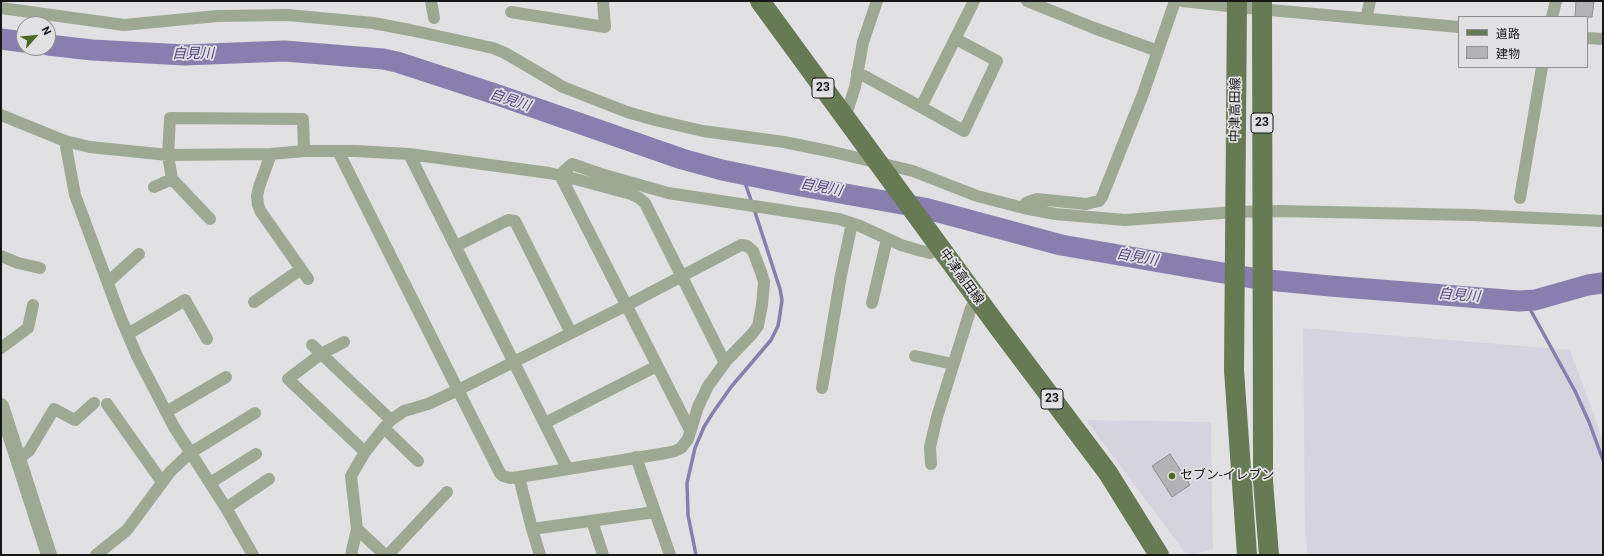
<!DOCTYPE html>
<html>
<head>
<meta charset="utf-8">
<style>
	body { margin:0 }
	#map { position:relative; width:1604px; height:556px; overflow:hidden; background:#e1e1e4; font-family:Roboto,"Noto Sans JP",sans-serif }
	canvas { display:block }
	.frame { position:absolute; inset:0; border:2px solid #171617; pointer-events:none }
	.legend { position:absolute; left:1458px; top:16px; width:130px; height:52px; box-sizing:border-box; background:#e1e1e4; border:1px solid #909092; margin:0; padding:5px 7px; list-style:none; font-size:12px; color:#171617 }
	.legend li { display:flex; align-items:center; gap:8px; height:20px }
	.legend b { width:20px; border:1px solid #909092 }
	.north { position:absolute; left:16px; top:16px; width:40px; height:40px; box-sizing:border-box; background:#e1e1e4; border:1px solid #909092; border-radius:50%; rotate:63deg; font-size:11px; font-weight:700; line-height:16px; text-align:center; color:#171617 }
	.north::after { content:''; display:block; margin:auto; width:14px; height:18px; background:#49691f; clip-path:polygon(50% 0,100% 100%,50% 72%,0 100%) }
</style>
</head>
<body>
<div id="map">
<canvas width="1604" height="556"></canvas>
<div class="frame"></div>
<ul class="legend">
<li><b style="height:5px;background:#667a53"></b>道路</li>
<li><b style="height:11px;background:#b3b2b5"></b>建物</li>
</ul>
<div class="north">N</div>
</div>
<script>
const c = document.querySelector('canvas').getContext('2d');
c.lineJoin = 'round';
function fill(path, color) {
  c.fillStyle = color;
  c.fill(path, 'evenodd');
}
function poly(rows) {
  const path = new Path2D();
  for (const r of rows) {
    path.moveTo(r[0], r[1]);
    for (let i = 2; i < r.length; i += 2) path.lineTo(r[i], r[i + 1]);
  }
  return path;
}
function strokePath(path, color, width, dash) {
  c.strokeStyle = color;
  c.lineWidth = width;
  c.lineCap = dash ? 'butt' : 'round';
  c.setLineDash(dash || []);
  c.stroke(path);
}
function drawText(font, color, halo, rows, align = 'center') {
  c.font = font + ' Roboto,"Noto Sans JP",sans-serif';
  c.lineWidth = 3.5;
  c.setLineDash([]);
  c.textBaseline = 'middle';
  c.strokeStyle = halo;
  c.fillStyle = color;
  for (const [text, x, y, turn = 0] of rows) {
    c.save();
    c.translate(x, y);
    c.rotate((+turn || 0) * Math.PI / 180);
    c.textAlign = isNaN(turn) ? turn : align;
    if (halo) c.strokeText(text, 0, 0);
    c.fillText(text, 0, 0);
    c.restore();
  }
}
fill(poly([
	[1303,328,1570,350,1603,440,1603,555,1307,555,1305,528],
	[1086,420,1211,422,1213,548,1194,555,1187,555]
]), '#d5d4de');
strokePath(poly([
	[742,174,752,203],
	[1525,300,1575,391,1589,422,1603,460],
	[696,555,688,515,687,483,695,448,704,427,712,414,731,387,771,340,778,326,780,314,782,300,780,289,754,209]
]), '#887faf', 3.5);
strokePath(poly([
	[1,39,24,42],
	[48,45,92,50,185,55,285,51,383,59,397,62,495,94,682,159,722,170,795,185,924,208,1061,245,1258,279,1330,286,1519,301,1535,300,1588,285,1602,283]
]), '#887faf', 21);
const building = poly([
	[1576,1,1594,1,1592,17,1575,17,1576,1],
	[1170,454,1190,485,1172,497,1152,466,1170,454]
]);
fill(building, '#b3b2b5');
strokePath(building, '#8e8e90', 1);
strokePath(poly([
	[431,1,434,18],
	[1027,1,1094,28,1158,51],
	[1182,1,1237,7,1459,27],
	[1,8,124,25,217,16,288,15,373,23,410,30,493,48,505,53,563,87,627,112,655,120,703,131,784,142,833,152,913,171,977,196,1024,208,1055,214,1125,220,1235,212,1279,211,1471,215,1603,221],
	[511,12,605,27,603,1],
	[1552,17,1556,1],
	[1366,19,1370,1],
	[1587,38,1603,39],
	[857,72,921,107,974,1],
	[921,107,964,131,997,61,956,39],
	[1,115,65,141,90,147,168,155,271,154,304,151,355,151,409,154,549,173,568,177,631,194,639,198,645,203,725,363],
	[845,118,855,87,863,42,877,1],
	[65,141,75,195,120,316,137,356,174,427,226,508,253,555],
	[338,151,458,390,500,473,503,476,510,478,519,477,666,453,675,451,681,448,688,439,698,407,708,386,727,360,752,334,758,326,762,305,764,282,761,272,753,251,747,246,741,245,627,305,458,390,428,404,404,411,391,420,384,428,365,452,351,476,357,529,351,555],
	[271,154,259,187,257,196,258,205,261,212,308,279],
	[409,154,567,468],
	[172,179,210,219],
	[154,187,172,179,168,155,170,118,303,119,304,151],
	[1520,198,1542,67],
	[1024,208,1026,203,1037,199,1086,204,1099,201,1102,197,1143,94,1175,1],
	[456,246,508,220,515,221,571,333],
	[1,256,18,263,40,268],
	[108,282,139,254],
	[254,302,301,269],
	[872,303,887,239],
	[128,334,185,300,207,339],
	[344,342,321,354,288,379,365,452],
	[312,345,391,420],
	[1,348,28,328,33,305],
	[915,356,953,364],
	[822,388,841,275,852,223],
	[107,404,162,482],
	[166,412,226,377],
	[545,423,657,366],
	[384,428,418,461],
	[690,430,560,175,572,164,601,174,668,193,839,219,860,226,901,245,918,250,930,253,940,249],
	[636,457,670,555],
	[18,459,29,451,54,409,75,420,94,403],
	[931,464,930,447,937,417,971,308,977,299],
	[519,477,532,529,540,555],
	[210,483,256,454],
	[226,508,269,479],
	[592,521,603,555],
	[357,529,385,555],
	[532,529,655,512],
	[96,555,127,530,170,472,190,453,255,413],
	[388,555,447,492]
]), '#9ea994', 12);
strokePath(poly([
	[1,406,49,555]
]), '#9ea994', 16);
strokePath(poly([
	[760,1,999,328,1108,473,1159,555],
	[1237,1,1234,370,1247,555],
	[1262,1,1263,449,1263,481,1269,555]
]), '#667a53', 20);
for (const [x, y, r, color] of [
	[1172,476,4,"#49691f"]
]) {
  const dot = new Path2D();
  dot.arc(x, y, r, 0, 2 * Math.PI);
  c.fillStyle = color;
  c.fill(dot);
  strokePath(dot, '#e1e1e4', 1.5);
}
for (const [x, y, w] of [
	[823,88,22],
	[1262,123,22],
	[1052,399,22]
]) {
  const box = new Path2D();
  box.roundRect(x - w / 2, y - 10, w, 20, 3);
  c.fillStyle = '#e1e1e4';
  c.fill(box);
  strokePath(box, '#171617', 1);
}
drawText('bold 12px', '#171617', null, [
	["23",823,88],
	["23",1262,123],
	["23",1052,399]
]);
drawText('13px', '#171617', '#e1e1e4', [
	["中津高田線",1236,110,-89],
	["中津高田線",961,277,54]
]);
drawText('13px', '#171617', '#e1e1e4', [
	["セブン-イレブン",1180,476]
], 'left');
drawText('italic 14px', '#534383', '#e1e1e4', [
	["自見川",193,54],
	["自見川",510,101,18],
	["自見川",821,188,11],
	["自見川",1137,258,10],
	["自見川",1459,296,5]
]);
</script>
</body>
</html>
